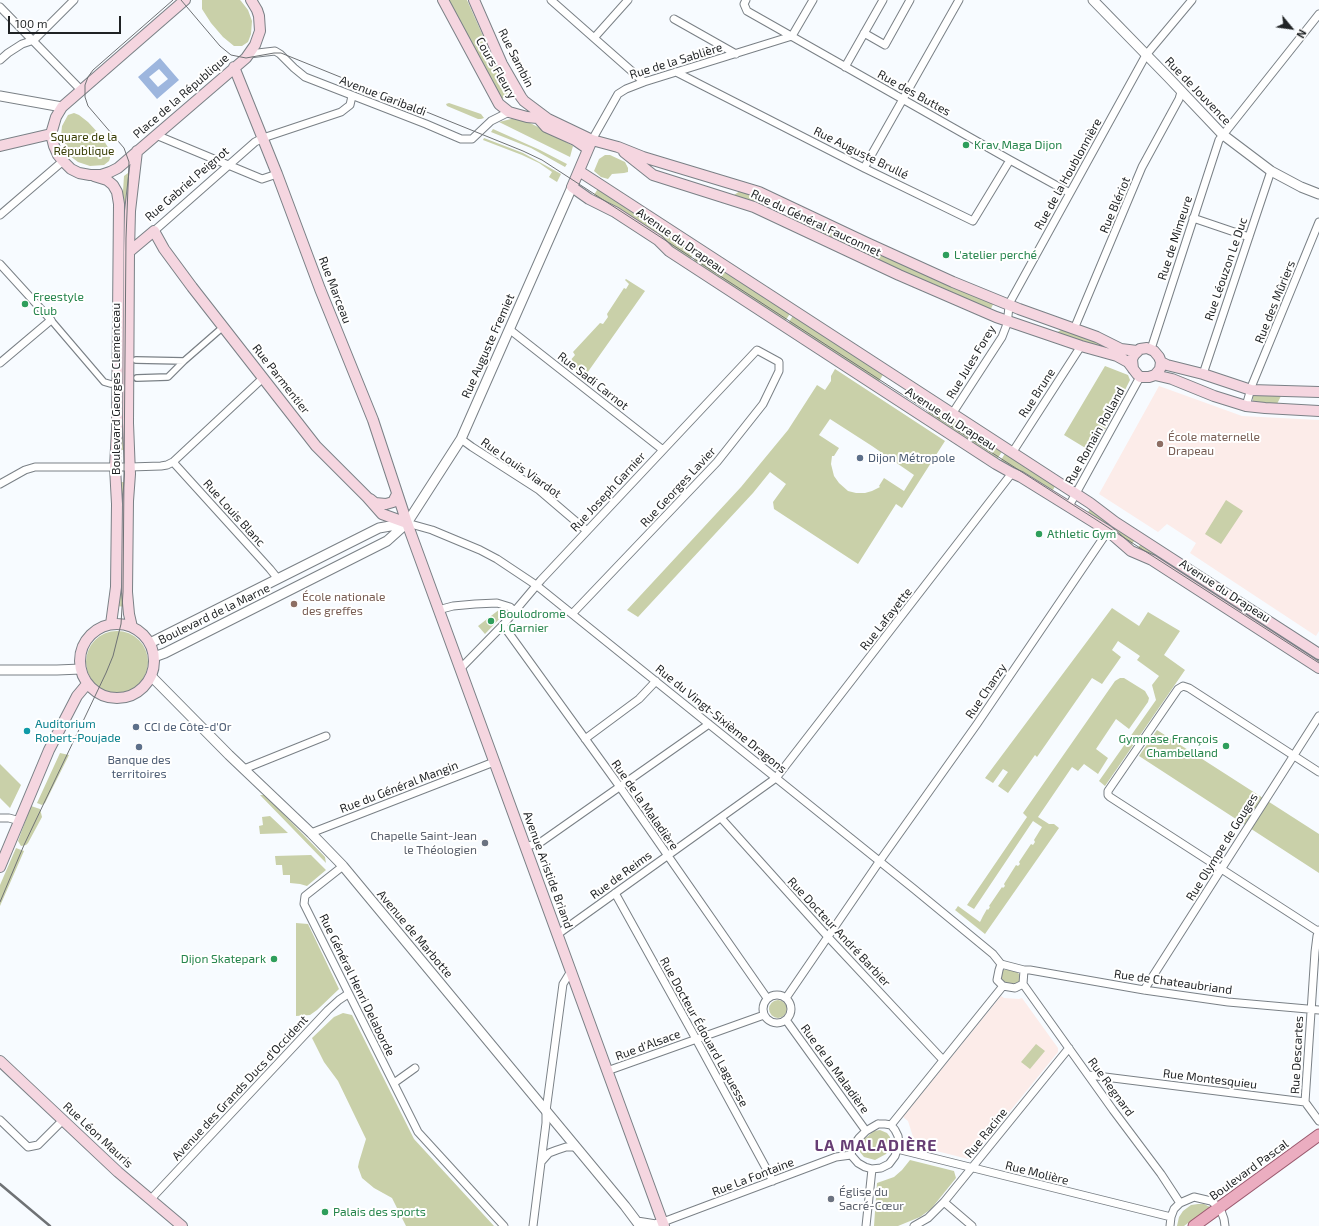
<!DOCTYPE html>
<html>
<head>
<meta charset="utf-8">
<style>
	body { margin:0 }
	#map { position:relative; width:1319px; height:1226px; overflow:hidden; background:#f7fbff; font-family:"Exo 2",sans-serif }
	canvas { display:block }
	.north { position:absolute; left:1271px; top:8px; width:40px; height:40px; -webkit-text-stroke:3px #fff; paint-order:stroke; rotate:119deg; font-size:11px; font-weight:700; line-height:16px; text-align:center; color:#1f2224 }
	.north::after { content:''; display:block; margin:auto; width:14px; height:18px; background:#1f2224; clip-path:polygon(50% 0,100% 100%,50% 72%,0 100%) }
	.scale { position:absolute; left:8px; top:16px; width:113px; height:18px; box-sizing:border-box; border:2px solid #1f2224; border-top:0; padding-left:5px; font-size:12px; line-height:14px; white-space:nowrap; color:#1f2224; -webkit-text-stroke:3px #fff; paint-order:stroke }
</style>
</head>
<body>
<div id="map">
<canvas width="1319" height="1226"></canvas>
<div class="north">N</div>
<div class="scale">100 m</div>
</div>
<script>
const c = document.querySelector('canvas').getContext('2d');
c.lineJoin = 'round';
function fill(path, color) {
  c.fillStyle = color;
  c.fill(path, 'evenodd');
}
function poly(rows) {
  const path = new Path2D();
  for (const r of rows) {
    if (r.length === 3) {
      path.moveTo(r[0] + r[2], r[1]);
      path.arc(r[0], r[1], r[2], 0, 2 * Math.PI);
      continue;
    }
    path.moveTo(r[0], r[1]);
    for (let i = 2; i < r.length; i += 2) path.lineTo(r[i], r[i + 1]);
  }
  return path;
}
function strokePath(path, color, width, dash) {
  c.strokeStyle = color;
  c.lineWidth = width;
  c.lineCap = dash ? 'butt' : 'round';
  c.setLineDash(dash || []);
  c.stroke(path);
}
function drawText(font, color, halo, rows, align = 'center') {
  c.font = font + ' "Exo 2",sans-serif';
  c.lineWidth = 4;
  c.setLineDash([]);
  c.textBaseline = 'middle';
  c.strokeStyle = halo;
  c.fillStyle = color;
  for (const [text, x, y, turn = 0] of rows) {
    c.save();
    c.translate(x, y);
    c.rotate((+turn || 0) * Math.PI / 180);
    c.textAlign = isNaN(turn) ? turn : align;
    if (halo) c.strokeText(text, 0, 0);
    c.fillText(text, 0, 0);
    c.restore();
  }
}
fill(poly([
	[1159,386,1242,416,1319,420,1319,631,1316,636,1190,553,1196,543,1167,524,1158,532,1099,494],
	[1001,996,1004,998,1019,999,1022,998,1058,1048,1058,1052,972,1158,968,1159,913,1145,914,1140,908,1121,903,1117]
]), '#fcece9');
fill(poly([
	[202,0,240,0,241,1,248,10,252,21,251,34,248,42,242,46,234,46,223,37,211,23,202,9],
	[448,0,467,0,508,92,507,95,504,98,501,98],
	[449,103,481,114,484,118,481,119,478,119,447,106,446,104],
	[74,113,79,115,88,122,101,136,109,149,111,152,110,158,109,161,104,165,90,166,78,162,70,156,64,147,61,136,62,126,68,115],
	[515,118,526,121,542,129,573,146,570,157,499,122],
	[493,129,540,150,567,164,565,167,531,148,491,132],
	[484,138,523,153,561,174,557,182,549,177,552,172,539,163,522,155,483,140],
	[605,155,610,155,625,162,628,168,628,172,624,173,612,174,608,179,601,177,594,171,599,159],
	[132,170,128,450,117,450,122,207,124,176],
	[599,187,696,250,689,261,592,198],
	[743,189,775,202,762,208,731,197],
	[794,212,994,302,990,311,790,220],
	[699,252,791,312,784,323,692,263],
	[626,279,645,291,585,376,566,362,569,362,575,355,573,352,600,323,603,324,608,317,607,314,624,288,626,289,629,284,625,280],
	[794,314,884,373,878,383,787,325],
	[1064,328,1124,353,1053,335],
	[1105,366,1128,375,1130,380,1105,430,1092,452,1064,435],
	[835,369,945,441,902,508,896,504,858,564,774,509,773,502,786,484,770,472,753,493,638,617,627,610,741,487,788,430,817,385,825,390,831,381,831,376],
	[830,419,872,446,914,475,904,491,884,478,879,486,880,487,872,491,865,493,856,493,848,491,839,483,834,476,831,464,832,456,834,456,839,448,819,435],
	[1255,395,1281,396,1276,406,1253,402,1253,396],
	[933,405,1003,450,996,461,926,415],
	[1006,452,1055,486,1052,492,999,463],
	[117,482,128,482,127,607,116,606],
	[1226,500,1243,511,1221,544,1205,534],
	[1091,507,1136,538,1130,547,1087,514],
	[1142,542,1319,657,1319,665,1136,551],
	[1112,608,1139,626,1148,612,1180,631,1164,655,1185,670,1105,786,1099,781,1156,700,1152,685,1159,676,1137,660,1140,656,1118,641,1112,650,1121,657,1102,684,1092,678,1037,757,1035,755,1008,793,998,786,1008,772,1003,769,993,783,985,778],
	[500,609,504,614,485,634,478,626],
	[117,662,31],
	[1120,678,1124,678,1145,691,1149,698,1148,702,1129,729,1116,719,1096,749,1108,758,1098,774,1084,764,1078,771,1072,767,1038,817,1049,824,1054,824,1059,828,985,934,955,910,956,909,958,906,980,922,983,916,987,909,988,910,990,907,989,906,1002,887,1003,888,1005,886,1004,884,1016,865,1018,866,1020,864,1019,862,1031,844,1033,845,1035,842,1034,840,1042,827,1033,821,974,909,967,905,1027,817,1023,813,1115,681],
	[1157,730,1319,834,1319,873,1139,756],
	[60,753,69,755,45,803,42,805,37,803],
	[0,764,21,785,10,808,0,798],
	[260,795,265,795,325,857,326,863],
	[31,806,40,809,42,817,28,843,26,845,21,846,18,841],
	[270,816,288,833,260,834,259,826,263,825,262,817],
	[16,848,24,851,0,906,0,885],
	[311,855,326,870,307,886,300,884,290,883,290,875,283,875,282,865,276,865,275,856],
	[296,923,308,924,339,989,317,1010,310,1015,296,1016],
	[1010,969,1016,971,1022,977,1021,981,1017,984,1004,983,999,977,1001,972,1003,970],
	[778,1009,9],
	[343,1013,352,1015,414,1139,494,1226,406,1226,392,1198,374,1188,362,1178,358,1167,359,1162,366,1139,338,1081,324,1062,312,1038,334,1017],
	[1036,1044,1045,1051,1030,1069,1021,1062],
	[880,1130,887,1133,890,1137,890,1147,886,1154,875,1160,864,1157,860,1152,860,1147,862,1141,874,1131],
	[910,1160,954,1171,956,1178,931,1209,920,1217,898,1226,874,1226,877,1183,894,1177,902,1170],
	[1198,1204,1204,1204,1210,1207,1184,1226,1177,1226,1179,1217,1183,1211,1191,1205]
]), '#c9d0a9');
fill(poly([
	[160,58,179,80,157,99,138,77],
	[159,69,168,79,158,87,149,77]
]), '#9db6de');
const pedestrian = poly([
	[51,320,104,382,111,384],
	[136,360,184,361,223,327],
	[137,378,168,377,184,361]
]);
const minor = poly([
	[551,0,644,82],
	[746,0,744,4,747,11,1010,160,1070,193],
	[0,7,81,90],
	[674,19,736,54],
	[864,33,885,45,910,0],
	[792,36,813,0],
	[594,38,628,0],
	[249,54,275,51,280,54,294,68,305,77,426,124,461,139,472,139,491,121,509,112],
	[0,60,8,53,22,44,34,40,74,0],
	[845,67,883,0],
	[676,72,864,168,973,221,1010,160],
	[156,135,262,179,277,174],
	[592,140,618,94,626,89,644,82,792,36],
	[864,168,959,0],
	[0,215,63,161],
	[1193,218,1249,237],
	[154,231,255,142,263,138,341,112,350,105,352,96],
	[0,264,51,320,0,363],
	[509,329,663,450],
	[1074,329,1142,167,1179,99,1181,92],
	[1151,349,1219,140,1319,14],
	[1203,374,1271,171],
	[1246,406,1252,385,1319,222],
	[952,414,1002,337,1007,324,1009,307,1010,302,1146,55,1192,0],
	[461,439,472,447,539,490,587,531],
	[1012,453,1081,346],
	[173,462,270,569,278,579],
	[0,484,25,470,35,467,130,467,161,466,167,465,173,462,263,378],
	[1069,506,1140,377],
	[407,523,432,530,480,550,497,559,536,585,914,889,993,954,1001,964],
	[438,610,453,606,475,604,497,603,510,607,514,611],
	[503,625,620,787,767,998],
	[460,669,503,625,541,580,757,350,779,362,779,371,763,404,717,462,572,614],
	[585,739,639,699,656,681],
	[244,769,326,736],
	[1319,772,1189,688,1183,686,1178,689,1108,791,1108,795,1110,797,1319,932],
	[0,818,9,818,20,821],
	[721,818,828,937,943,1060],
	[311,833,494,762],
	[525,847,541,842,709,724],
	[343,866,305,896,304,904,418,1132,504,1226],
	[615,893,696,1039,773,1181],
	[558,934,776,778,1012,473],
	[1001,964,1024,970,1023,984,1015,988,1003,986,997,980,999,970,1001,964],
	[1024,970,1030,970,1144,990,1228,1002,1319,1010],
	[1023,984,1113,1110,1161,1174,1180,1203],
	[1144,990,1319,716],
	[777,1009,14],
	[786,998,879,862,977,724,1108,531],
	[786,1020,866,1131],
	[607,1071,764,1015],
	[1089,1075,1305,1102,1319,1121],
	[394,1083,415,1068],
	[1305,1102,1315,952,1317,936,1319,930],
	[0,1120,28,1147,38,1145,62,1121],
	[878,1124,885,1124,891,1125,895,1130,898,1136,899,1143,895,1156,889,1164,881,1168,872,1169,865,1167,858,1163,851,1155,853,1146,859,1138,866,1131,878,1124],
	[891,1125,1003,986],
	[897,1149,1171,1217],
	[542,1161,549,1153,557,1150,566,1147,576,1147],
	[150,1200,328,1010,339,1000,348,994],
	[944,1202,972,1226],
	[663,1222,836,1157,851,1155],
	[533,1226,546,1123,546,1111,563,984,571,971],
	[866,1226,872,1169],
	[914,1226,928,1218,944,1202,1069,1048],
	[1170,1226,1171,1217,1174,1209,1180,1203,1194,1197,1211,1201,1220,1208,1224,1219,1225,1226]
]);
const tertiary = poly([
	[1093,0,1168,77,1222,134,1271,171,1301,187,1319,194],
	[0,96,62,107],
	[150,643,379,528,407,523],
	[154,657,165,653,387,541,407,523,461,439,572,187],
	[0,670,57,670,81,669],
	[151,676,229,755,311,833,343,866,625,1206,640,1226],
	[637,1222,656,1225,663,1222]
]);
const secondary = poly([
	[185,0,62,107,56,117,51,134,54,146,58,155,63,161,71,169,79,173,90,175,101,175,110,172,118,168,246,58,255,45,260,31,259,16,257,10,251,0],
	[443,0,499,104,509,112,527,117,548,119],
	[474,0,502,64,521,97,524,101,548,119,592,140,618,147,643,157,759,192,867,243,953,282,1019,309,1097,337,1121,349,1137,351],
	[234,67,277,174,320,289,373,420,407,523,664,1226],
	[538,118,546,127,575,140,588,149],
	[592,140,572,187,589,199,615,212,658,240,669,251,996,464,1012,473,1021,477,1108,531,1131,551,1152,560,1319,668],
	[0,146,51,134],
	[624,152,653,175,754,207,899,275,996,317,1081,346,1117,356,1128,362,1137,374,1140,377,1149,377,1155,375,1160,369,1161,362,1159,357,1154,351,1147,348,1140,349,1134,355,1132,359,1133,369],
	[579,171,1090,503,1115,522,1319,654],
	[94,176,107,180,113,185,117,192,119,204,117,429,115,467,117,504,116,587,111,624],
	[129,252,154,231,164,249,192,287,316,446,367,497,382,514,407,523],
	[1161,362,1167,365,1203,374,1251,390,1319,392],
	[1155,375,1172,379,1214,396,1246,406,1265,408,1319,411],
	[370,499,375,503,386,504,393,502,397,494],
	[117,661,37],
	[132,627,129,614,127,592,128,501,130,474,128,423,129,252,130,211,137,151],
	[0,867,49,750,77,696,87,684],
	[0,1061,118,1172,182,1226]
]);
const primary = poly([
	[1194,1226,1319,1135]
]);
strokePath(pedestrian, '#7a8086', 8);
strokePath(minor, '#7a8086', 9);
strokePath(tertiary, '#7a8086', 11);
strokePath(secondary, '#7a8086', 12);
strokePath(primary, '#9a596e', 13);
strokePath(pedestrian, '#fff', 5.5);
strokePath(minor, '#fff', 7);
strokePath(tertiary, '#fff', 9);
strokePath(secondary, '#f5d6e0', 10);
strokePath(primary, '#ebadc0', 11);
strokePath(poly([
	[181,0,220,46,231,55,246,58,274,53,281,53,481,134,523,151,542,160,983,447,1319,663],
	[0,902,24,845,106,673,113,656,121,624,123,592,126,238,129,162,124,148,88,106,85,97,85,85,88,77,93,70,173,0]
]), '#6f7275', 1);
strokePath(poly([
	[0,1184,50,1226]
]), '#6f7275', 2.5);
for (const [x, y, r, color] of [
	[966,145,4,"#2e9e5b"],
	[946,255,4,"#2e9e5b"],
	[25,304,4,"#2e9e5b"],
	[1160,444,4,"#8d6e63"],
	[860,458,4,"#5c6f8a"],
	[1039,534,4,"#2e9e5b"],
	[294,604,4,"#8d6e63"],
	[491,621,4,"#2e9e5b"],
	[136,727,4,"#5c6f8a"],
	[27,731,4,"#0f9aa8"],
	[1226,746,4,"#2e9e5b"],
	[139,747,4,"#5c6f8a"],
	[485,843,4,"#6b7280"],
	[274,959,4,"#2e9e5b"],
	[831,1199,4,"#6b7280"],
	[325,1212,4,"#2e9e5b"]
]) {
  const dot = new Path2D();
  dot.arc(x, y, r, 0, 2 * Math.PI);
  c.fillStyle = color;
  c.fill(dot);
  strokePath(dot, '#fff', 1.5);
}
drawText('12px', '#1f2224', '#fff', [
	["Rue Sambin",516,58,63],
	["Rue de la Sablière",676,61,-17],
	["Cours Fleury",496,68,60],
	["Rue de Jouvence",1198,91,46],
	["Rue des Buttes",914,93,29],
	["Place de la République",181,96,-41],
	["Avenue Garibaldi",383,96,21],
	["Rue Auguste Brullé",861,153,26],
	["Rue de la Houblonnière",1068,174,-61],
	["Rue Gabriel Peignot",187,184,-41],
	["Rue Blériot",1115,205,-67],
	["Rue du Général Fauconnet",816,223,25],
	["Rue de Mimeure",1175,238,-72],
	["Avenue du Drapeau",681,241,35],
	["Rue Léouzon Le Duc",1226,269,-71],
	["Rue Marceau",335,290,69],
	["Rue des Mûriers",1275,302,-68],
	["Rue Auguste Fremiet",488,346,-66],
	["Rue Jules Forey",971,362,-59],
	["Rue Parmentier",281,379,52],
	["Rue Sadi Carnot",593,381,38],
	["Boulevard Georges Clemenceau",116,389,-90],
	["Rue Brune",1037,393,-57],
	["Avenue du Drapeau",951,419,33],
	["Rue Romain Rolland",1095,436,-61],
	["Rue Louis Viardot",521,468,35],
	["Rue Georges Lavier",678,487,-47],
	["Rue Joseph Garnier",608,492,-47],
	["Rue Louis Blanc",234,513,48],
	["Avenue du Drapeau",1225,591,33],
	["Boulevard de la Marne",214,614,-26],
	["Rue Lafayette",886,619,-52],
	["Rue Chanzy",986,691,-56],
	["Rue du Vingt-Sixième Dragons",721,719,39],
	["Rue du Général Mangin",399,787,-21],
	["Rue de la Maladière",645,805,55],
	["Rue Olympe de Gouges",1222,847,-58],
	["Avenue Aristide Briand",548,870,70],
	["Rue de Reims",621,875,-36],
	["Rue Docteur André Barbier",839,932,47],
	["Avenue de Marbotte",415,934,50],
	["Rue de Chateaubriand",1173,982,8],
	["Rue Général Henri Delaborde",357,985,64],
	["Rue Docteur Édouard Laguesse",704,1032,61],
	["Rue d'Alsace",648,1045,-20],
	["Rue Descartes",1297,1055,-87],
	["Rue de la Maladière",835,1069,54],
	["Rue Montesquieu",1210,1079,7],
	["Rue Regnard",1111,1087,54],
	["Avenue des Grands Ducs d'Occident",240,1088,-47],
	["Rue Racine",986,1133,-51],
	["Rue Léon Mauris",98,1135,43],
	["Boulevard Pascal",1249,1170,-36],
	["Rue Molière",1037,1173,14],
	["Rue La Fontaine",753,1177,-21]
]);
drawText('12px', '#3a3f07', '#fff', [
	["Square de la",84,137],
	["République",84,151]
]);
drawText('12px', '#27864d', '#fff', [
	["Krav Maga Dijon",974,145],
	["L'atelier perché",954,255],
	["Freestyle",33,297],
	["Club",33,311],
	["Athletic Gym",1047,534],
	["Boulodrome",499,614],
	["J. Garnier",499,628],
	["Gymnase François",1218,739,"right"],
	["Chambelland",1218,753,"right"],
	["Dijon Skatepark",266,959,"right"],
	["Palais des sports",333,1212]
], 'left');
drawText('12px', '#785e54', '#fff', [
	["École maternelle",1168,437],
	["Drapeau",1168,451],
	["École nationale",302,597],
	["des greffes",302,611]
], 'left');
drawText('12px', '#4e5e75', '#fff', [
	["Dijon Métropole",868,458],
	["CCI de Côte-d'Or",144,727],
	["Banque des",139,760,"center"],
	["territoires",139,774,"center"]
], 'left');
drawText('12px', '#0d838f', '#fff', [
	["Auditorium",35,724],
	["Robert-Poujade",35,738]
], 'left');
drawText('12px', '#5b616d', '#fff', [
	["Chapelle Saint-Jean",477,836],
	["le Théologien",477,850],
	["Église du",839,1192,"left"],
	["Sacré-Cœur",839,1206,"left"]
], 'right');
c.letterSpacing = '1px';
drawText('bold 16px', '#663d74', '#fff', [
	["LA MALADIÈRE",876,1146]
]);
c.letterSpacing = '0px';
</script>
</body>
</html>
